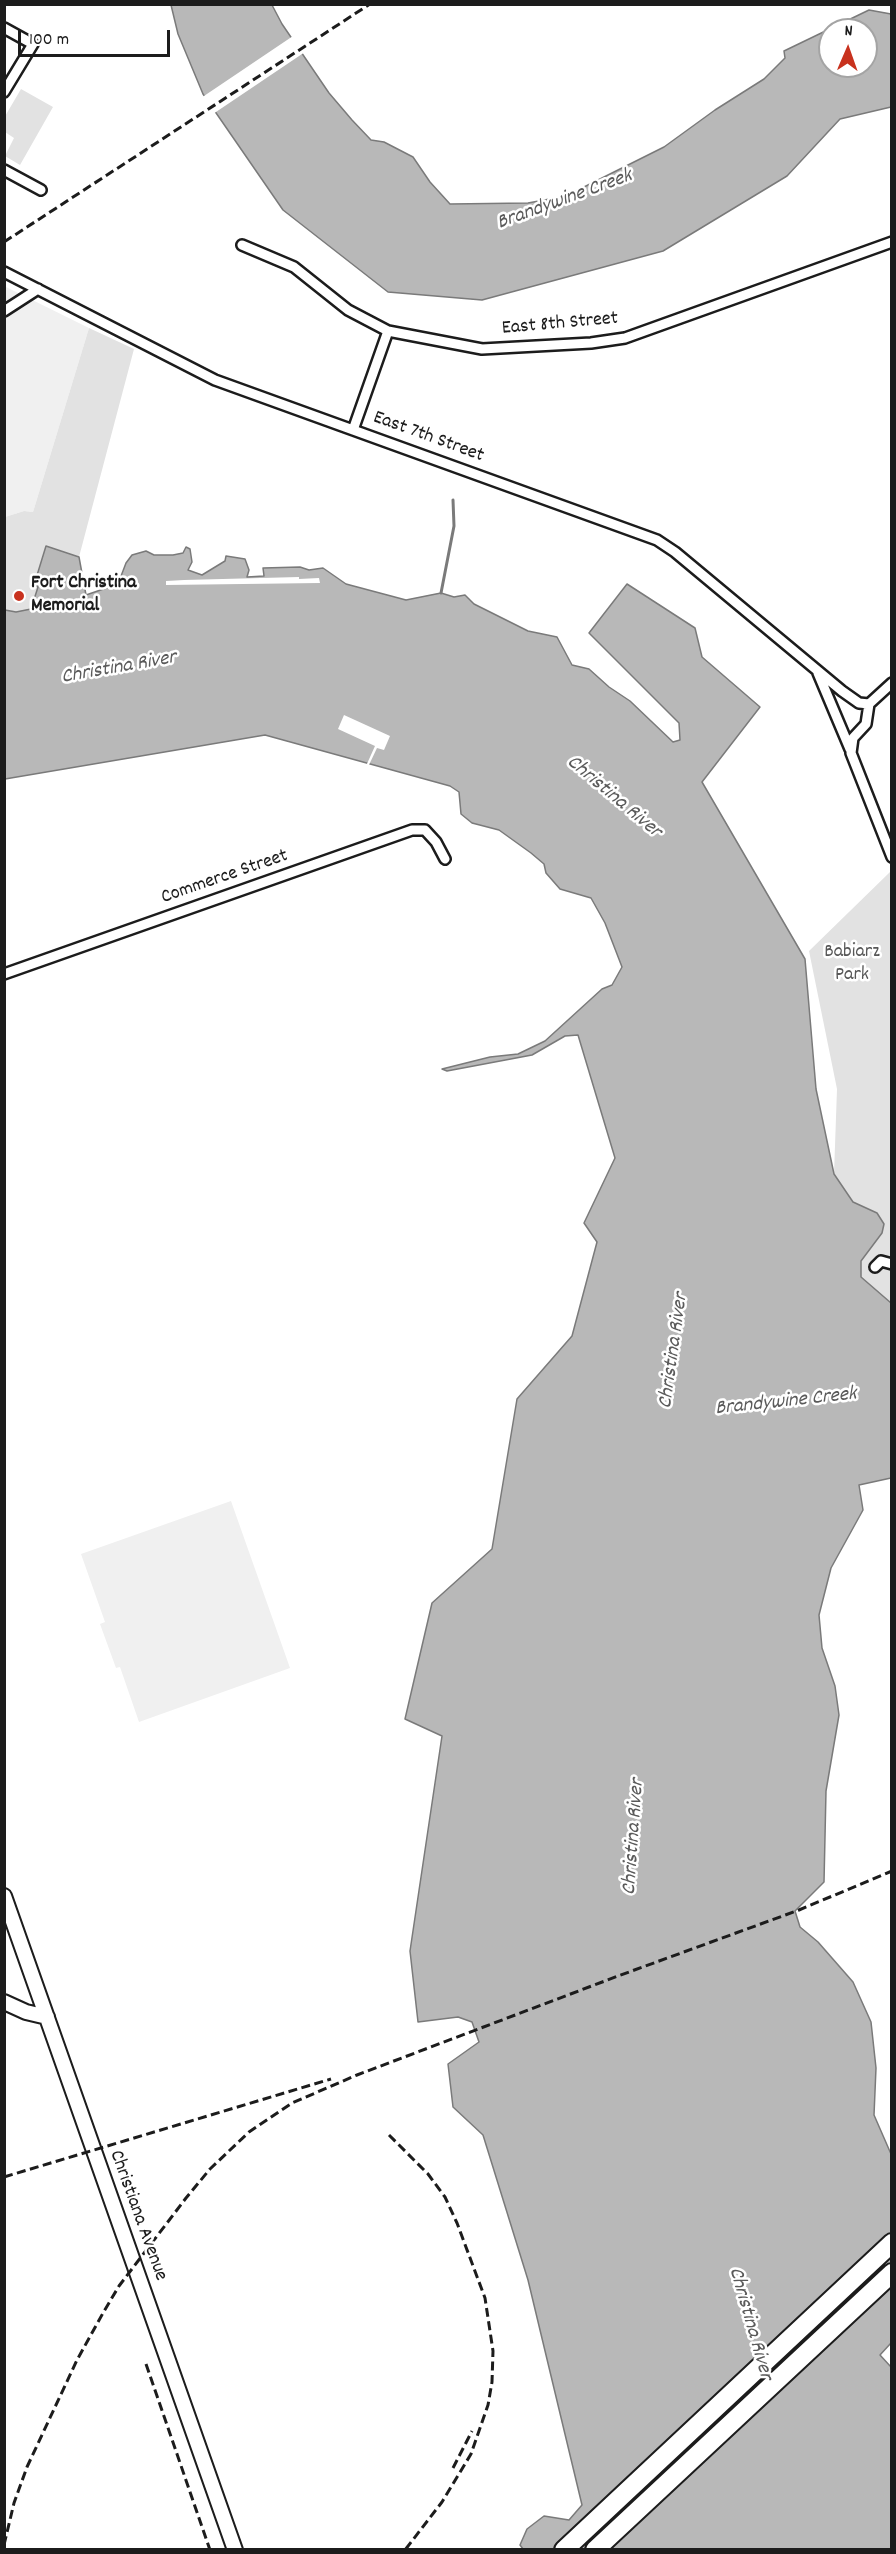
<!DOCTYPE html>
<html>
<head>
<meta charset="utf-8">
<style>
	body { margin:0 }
	#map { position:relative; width:896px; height:2554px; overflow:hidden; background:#fff; font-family:Dekko,sans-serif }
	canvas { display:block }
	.frame { position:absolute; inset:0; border:6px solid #1c1c1c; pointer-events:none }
	.north { position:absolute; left:818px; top:18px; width:60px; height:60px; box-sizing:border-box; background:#fff; border:2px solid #a4a4a4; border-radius:50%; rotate:2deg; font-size:16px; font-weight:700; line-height:24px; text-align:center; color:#1c1c1c }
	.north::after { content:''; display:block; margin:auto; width:21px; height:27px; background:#c8321e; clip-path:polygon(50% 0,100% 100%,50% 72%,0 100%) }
	.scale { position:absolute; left:18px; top:30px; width:152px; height:27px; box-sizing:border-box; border:3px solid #1c1c1c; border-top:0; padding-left:8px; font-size:18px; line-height:21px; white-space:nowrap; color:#1c1c1c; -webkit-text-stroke:4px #fff; paint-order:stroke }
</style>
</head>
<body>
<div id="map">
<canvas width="896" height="2554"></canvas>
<div class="frame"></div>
<div class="north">N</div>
<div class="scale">100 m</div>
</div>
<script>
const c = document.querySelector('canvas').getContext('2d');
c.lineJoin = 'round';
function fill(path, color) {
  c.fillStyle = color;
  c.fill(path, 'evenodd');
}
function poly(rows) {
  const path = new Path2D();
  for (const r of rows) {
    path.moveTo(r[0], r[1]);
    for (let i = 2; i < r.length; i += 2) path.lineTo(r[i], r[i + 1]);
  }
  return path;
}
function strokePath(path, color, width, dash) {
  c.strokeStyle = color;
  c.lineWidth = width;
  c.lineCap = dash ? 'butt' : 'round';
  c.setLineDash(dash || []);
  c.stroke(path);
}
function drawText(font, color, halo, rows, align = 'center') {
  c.font = font + ' Dekko,sans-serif';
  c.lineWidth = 5;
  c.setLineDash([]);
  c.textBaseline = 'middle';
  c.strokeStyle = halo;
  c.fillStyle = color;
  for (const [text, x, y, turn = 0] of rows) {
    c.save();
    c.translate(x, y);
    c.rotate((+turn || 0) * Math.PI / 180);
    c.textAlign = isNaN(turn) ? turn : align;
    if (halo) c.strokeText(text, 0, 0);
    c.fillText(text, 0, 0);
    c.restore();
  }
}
fill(poly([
	[4,286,89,328,33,512,24,511,5,517],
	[231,1501,290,1668,139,1722,120,1667,116,1668,100,1624,105,1622,81,1554]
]), '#f0f0f0');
fill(poly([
	[21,89,53,107,20,165,5,156,14,138,5,132,4,118],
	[89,328,134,349,79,557,46,546,35,585,38,586,31,609,16,612,5,610,5,517,24,511,33,512],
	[890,872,892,876,891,1303,861,1277,861,1261,882,1233,884,1224,877,1213,853,1202,834,1174,837,1089,809,951]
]), '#e2e2e2');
const water = poly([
	[171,5,272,5,282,24,329,93,352,120,371,140,384,142,413,157,430,182,450,204,528,203,566,196,664,147,715,110,764,79,785,58,784,51,869,10,891,14,891,107,840,119,787,176,663,251,482,300,388,292,283,210,203,94,178,34,171,5],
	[830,30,866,30,866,66,830,66,830,30],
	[46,546,79,557,86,595,118,584,126,563,132,555,146,551,154,555,173,555,183,553,186,547,190,549,192,562,188,570,202,575,225,561,226,556,245,559,249,570,247,577,264,576,263,568,300,567,309,570,323,568,346,584,406,600,441,593,454,597,465,595,474,604,528,631,557,637,572,665,589,669,609,687,630,701,673,742,680,740,679,723,589,633,627,584,695,628,702,657,760,707,702,782,805,959,816,1089,834,1174,853,1202,877,1213,884,1224,882,1233,861,1261,861,1277,891,1303,891,1478,859,1485,863,1510,831,1568,819,1615,822,1648,835,1686,839,1715,826,1791,824,1882,795,1911,800,1927,818,1942,853,1982,871,2022,876,2068,874,2115,891,2154,891,2343,880,2355,891,2367,891,2549,523,2549,520,2545,527,2529,544,2516,569,2520,582,2505,528,2280,483,2135,453,2107,448,2064,479,2042,472,2022,458,2017,418,2022,410,1951,442,1736,405,1719,432,1603,492,1549,517,1399,572,1336,597,1242,584,1223,615,1158,578,1035,565,1036,532,1055,447,1071,442,1069,490,1057,518,1054,545,1041,602,989,612,985,622,967,605,923,591,898,560,889,546,873,544,864,531,853,499,830,472,823,461,814,459,792,450,786,265,735,5,779,5,610,16,612,31,609,38,587,34,585,46,546]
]);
fill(water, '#b8b8b8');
strokePath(water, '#7a7a7a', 1.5);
fill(poly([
	[293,36,305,52,213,114,201,98],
	[299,577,299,579,319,578,320,583,166,585,166,581,184,580],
	[344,715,390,736,384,750,377,748,368,767,366,766,375,746,338,729]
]), '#fff');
strokePath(poly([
	[441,593,454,526,453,500]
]), '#7a7a7a', 3);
const street = poly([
	[4,28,33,44,4,92],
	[4,170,41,190],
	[242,245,294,267,348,310,388,331,482,349,591,343,625,338,892,242],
	[4,272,215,380,657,540,675,552,842,691,859,703,869,704],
	[4,311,38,289],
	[353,430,388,331],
	[818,673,850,749],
	[869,704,866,724,853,738,851,753,892,857],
	[869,704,892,683],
	[4,974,412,830,425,830,436,842,445,859],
	[875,1267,881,1261,892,1264]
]);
const secondary = poly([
	[4,1896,235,2550],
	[4,2002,26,2012,47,2017]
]);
const highway = poly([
	[564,2550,892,2243],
	[595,2550,892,2273]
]);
strokePath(street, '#1c1c1c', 14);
strokePath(secondary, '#1c1c1c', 18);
strokePath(highway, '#1c1c1c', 22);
strokePath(street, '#fff', 9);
strokePath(secondary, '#fff', 14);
strokePath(highway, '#fff', 18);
strokePath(poly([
	[4,242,370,4],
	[389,2135,428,2174,445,2197,457,2223,485,2298,493,2351,492,2382,488,2405,471,2454,442,2502,405,2550],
	[4,2177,331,2079],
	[146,2364,210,2550],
	[453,2468,472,2431],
	[4,2545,14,2503,27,2467,77,2360,103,2313,119,2286,186,2198,210,2169,249,2132,292,2103,357,2075,618,1976,799,1910,892,1871]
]), '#1c1c1c', 3, [9, 4.5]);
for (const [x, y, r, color] of [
	[19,596,6,"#c8321e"]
]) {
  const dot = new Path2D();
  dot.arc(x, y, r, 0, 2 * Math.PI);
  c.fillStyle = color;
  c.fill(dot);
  strokePath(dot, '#fff', 2);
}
drawText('20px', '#1c1c1c', '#fff', [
	["East 8th Street",560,325,-5],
	["East 7th Street",428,438,20],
	["Commerce Street",225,878,-19],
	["Christiana Avenue",137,2216,70]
]);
drawText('bold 20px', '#1c1c1c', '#fff', [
	["Fort Christina",31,584],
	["Memorial",31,607]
], 'left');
drawText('20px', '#575757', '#fff', [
	["Babiarz",852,953],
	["Park",852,976]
]);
drawText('italic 21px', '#5a5a5a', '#fff', [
	["Brandywine Creek",565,201,-20],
	["Christina River",119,669,-10],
	["Christina River",613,798,40],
	["Christina River",675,1351,-82],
	["Brandywine Creek",786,1403,-6],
	["Christina River",635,1837,-86],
	["Christina River",749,2324,74]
]);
</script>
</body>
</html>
